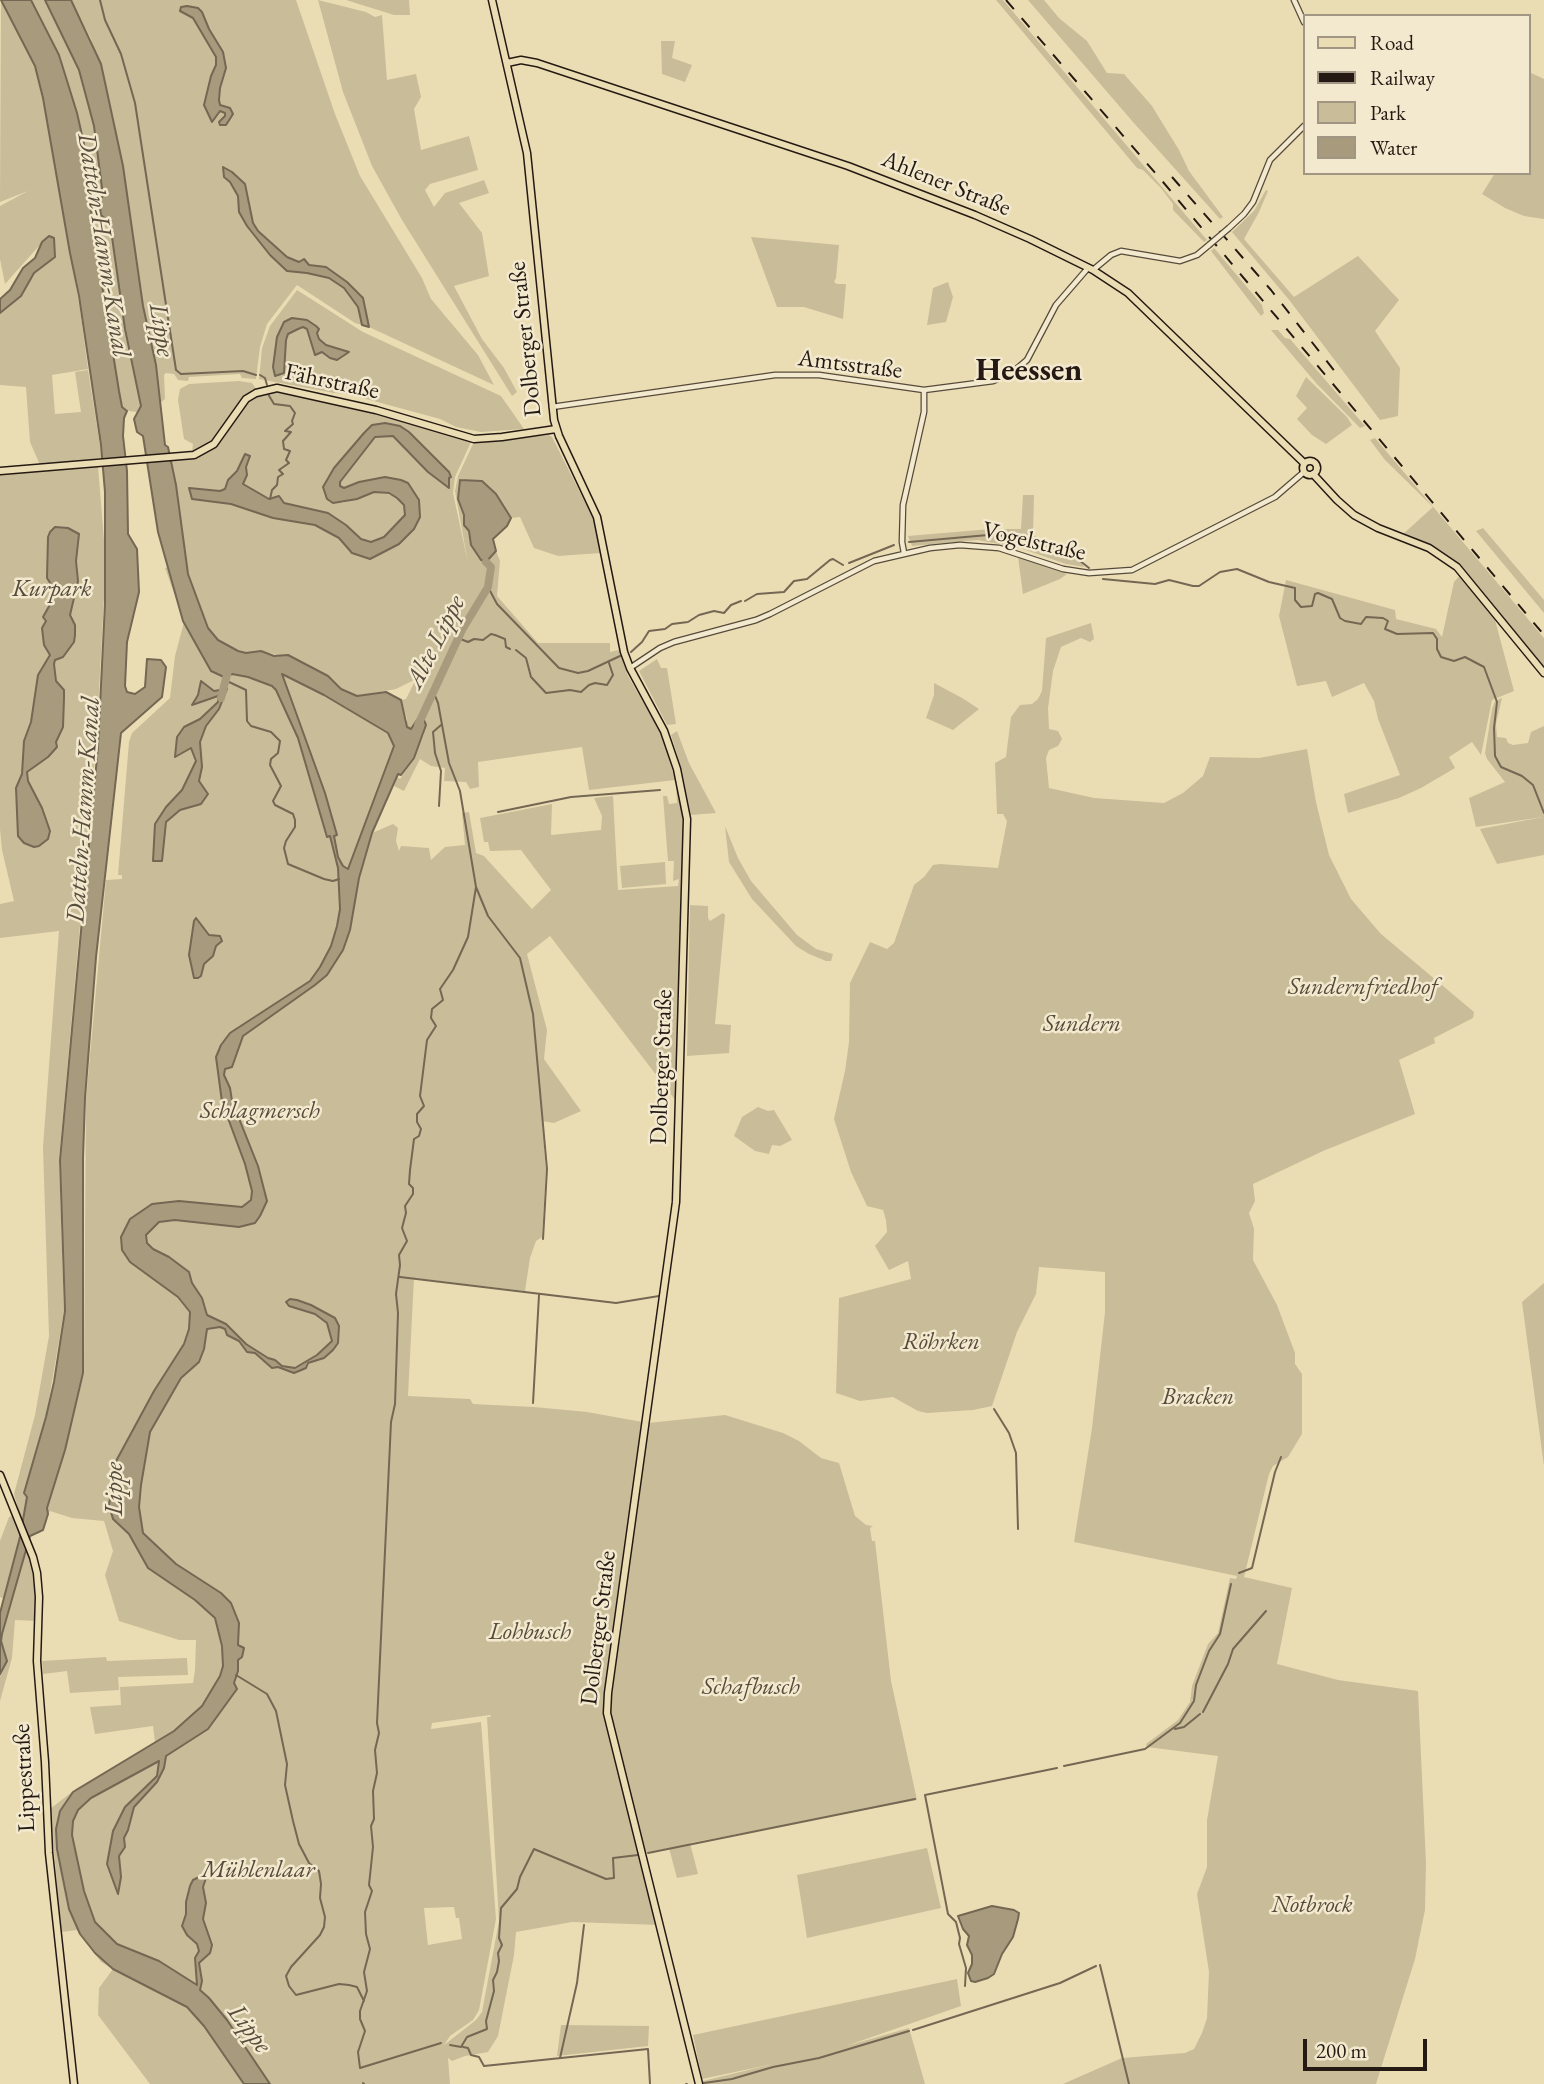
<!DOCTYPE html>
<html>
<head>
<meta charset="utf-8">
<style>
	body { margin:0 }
	#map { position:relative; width:1544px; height:2084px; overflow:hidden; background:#ebddb3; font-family:"EB Garamond",serif }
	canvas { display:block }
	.legend { position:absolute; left:1303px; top:14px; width:228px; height:161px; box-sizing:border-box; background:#f2e9ce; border:2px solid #a09683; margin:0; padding:9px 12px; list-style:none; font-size:21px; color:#251a13 }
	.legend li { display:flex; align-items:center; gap:14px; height:35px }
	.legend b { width:35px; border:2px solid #a09683 }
	.scale { position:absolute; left:1303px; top:2039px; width:124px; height:32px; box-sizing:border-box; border:4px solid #251a13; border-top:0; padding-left:9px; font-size:21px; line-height:24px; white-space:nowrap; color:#251a13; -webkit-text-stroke:5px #f2e9ce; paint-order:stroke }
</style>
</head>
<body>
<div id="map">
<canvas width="1544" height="2084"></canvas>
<ul class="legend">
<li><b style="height:9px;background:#ebddb3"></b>Road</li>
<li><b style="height:9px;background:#251a13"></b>Railway</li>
<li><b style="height:19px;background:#c9bc98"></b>Park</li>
<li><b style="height:19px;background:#a89b7d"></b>Water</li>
</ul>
<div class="scale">200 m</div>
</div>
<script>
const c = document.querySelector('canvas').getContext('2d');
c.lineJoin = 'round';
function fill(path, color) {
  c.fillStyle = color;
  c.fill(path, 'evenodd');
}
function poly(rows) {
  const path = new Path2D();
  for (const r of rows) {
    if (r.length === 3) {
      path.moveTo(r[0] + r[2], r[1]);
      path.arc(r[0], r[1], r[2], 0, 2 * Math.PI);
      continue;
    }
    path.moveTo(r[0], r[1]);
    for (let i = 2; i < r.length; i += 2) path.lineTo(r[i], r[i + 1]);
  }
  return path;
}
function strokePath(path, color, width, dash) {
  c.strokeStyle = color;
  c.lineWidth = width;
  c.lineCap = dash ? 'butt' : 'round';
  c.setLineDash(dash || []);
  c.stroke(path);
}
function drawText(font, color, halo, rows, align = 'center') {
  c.font = font + ' "EB Garamond",serif';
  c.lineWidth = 5;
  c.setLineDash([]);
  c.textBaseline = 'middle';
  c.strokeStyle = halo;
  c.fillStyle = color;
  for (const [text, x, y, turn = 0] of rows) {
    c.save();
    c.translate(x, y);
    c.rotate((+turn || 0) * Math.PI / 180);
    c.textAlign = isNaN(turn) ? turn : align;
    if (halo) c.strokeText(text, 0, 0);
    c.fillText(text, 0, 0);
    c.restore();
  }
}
fill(poly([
	[1,0,35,66,43,98,80,309,88,369,52,375,55,414,81,412,75,372,88,370,102,458,40,465,30,442,26,387,0,385,0,313,21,296,34,273,55,257,53,243,48,236,5,284,0,259,0,206,28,191,0,202],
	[32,0,45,0,64,37,79,70,94,126,103,197,99,200,100,208,110,223,125,329,141,406,137,412,129,411,122,407,93,229,84,144,77,113,60,55],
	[71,0,296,0,335,114,360,176,422,278,431,299,478,355,494,385,369,327,355,323,297,285,267,324,260,347,256,379,242,378,240,374,189,377,188,381,178,380,174,374,166,373,164,375,165,399,159,404,156,365,143,306,113,116,91,39],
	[318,0,366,12,375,17,382,15,387,80,416,74,421,97,414,109,421,150,469,136,478,170,430,184,425,190,434,207,445,193,484,180,489,193,459,203,482,233,489,276,454,286,482,339,504,368,517,392,512,396,402,220,372,166,343,92],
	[346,0,409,0,410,15,394,15],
	[996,0,1003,0,1207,240,1204,242,1173,210,1173,204,1161,188,1143,170,1137,168],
	[1028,0,1044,0,1059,18,1087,41,1107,73,1124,74,1152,106,1179,150,1189,171,1223,217,1220,219,1133,122],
	[661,41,675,41,672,58,692,65,685,82,662,74],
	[1529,72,1544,79,1544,219,1524,216,1505,208,1482,194,1495,173,1528,173],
	[1266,190,1268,191,1259,212,1244,239,1294,297,1358,256,1399,300,1375,331,1400,368,1398,416,1380,420,1290,301,1232,232,1254,211],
	[751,237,839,245,836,278,834,282,837,284,846,284,843,319,804,307,777,307],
	[1214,248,1262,305,1264,313,1261,316,1211,251],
	[948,282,953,297,946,322,927,325,933,288],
	[297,290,363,332,501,396,524,429,481,432,456,427,440,419,348,394,334,393,259,379,262,348,270,326],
	[1271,330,1278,330,1285,338,1290,339,1365,426,1360,428,1316,383],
	[1306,377,1347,417,1352,425,1326,444,1312,435,1297,419,1307,408,1296,396],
	[239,381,252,383,257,390,235,409,217,438,201,450,192,452,193,444,184,439,178,400,180,389,189,384],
	[272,390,284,391,359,408,471,442,455,477,453,493,468,563,455,491,458,476,472,446,475,442,549,435,552,437,593,518,601,553,558,556,534,548,520,517,511,518,496,494,482,481,459,480,458,499,463,514,463,525,469,531,471,545,481,560,487,562,496,551,500,561,497,596,538,643,610,643,610,652,619,650,628,676,662,735,675,780,589,790,582,747,478,762,479,787,470,789,466,782,444,781,445,768,431,766,420,759,404,791,394,786,397,777,400,779,414,758,424,734,407,727,407,719,401,700,406,699,416,679,396,689,357,696,341,689,328,676,294,659,261,651,288,711,326,819,335,860,344,882,355,896,372,833,393,824,398,828,396,841,399,851,401,846,429,848,431,860,445,847,465,845,462,813,469,812,476,853,484,856,532,909,551,890,521,850,490,851,488,842,484,842,480,818,552,804,551,835,601,830,602,816,594,798,613,796,618,890,678,886,679,879,673,881,674,861,668,861,663,796,667,796,669,804,677,803,676,785,681,800,684,839,676,1101,550,936,527,954,547,1030,544,1059,581,1111,554,1123,542,1121,546,1170,542,1237,536,1241,530,1258,525,1291,414,1278,408,1396,470,1399,473,1404,534,1407,587,1412,648,1423,725,1415,783,1433,799,1441,821,1458,839,1463,855,1516,866,1525,873,1526,870,1528,872,1541,875,1541,891,1681,917,1800,690,1843,698,1874,677,1878,669,1848,644,1853,660,1925,572,1922,516,1932,514,1955,498,2036,488,2052,465,2056,452,2061,448,2058,450,2084,246,2084,216,2037,181,2000,145,1984,187,2007,204,2026,244,2084,150,2084,98,2015,99,1988,113,1969,101,1962,77,1930,62,1932,59,1906,50,1809,77,1788,155,1742,153,1726,95,1734,90,1707,121,1705,120,1687,193,1683,195,1670,196,1640,179,1640,119,1621,105,1575,113,1551,104,1521,72,1518,50,1511,48,1514,47,1510,65,1450,84,1373,86,1099,106,880,122,879,122,875,118,875,129,742,132,733,170,698,175,656,183,626,184,621,165,568,186,562,176,485,169,460,188,459,205,453,218,443,237,413,247,401],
	[385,423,400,426,409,432,449,472,449,487,393,436,375,437,340,482,341,487,344,488,359,482,408,483,419,500,370,559,352,553,339,538,315,525,273,518,231,504,192,499,190,488,221,491,225,489,228,480,237,471,245,454,246,471,242,484,270,499,328,513,361,539,371,542,384,537,405,515,404,505,393,495,374,492,342,503,334,468,364,433],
	[490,1715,491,1717,487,1717,499,1921,482,2012,476,2020,444,2045,450,2036,473,2020,479,2010,496,1919,481,1722,431,1729,432,1723],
	[454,1907,456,1918,459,1918,462,1939,428,1945,424,1908],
	[1375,438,1544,638,1544,669,1502,620,1462,568,1439,550,1402,535,1433,507,1385,460,1370,440],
	[98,466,105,553,105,579,96,746,59,1160,64,1311,46,1417,24,1493,27,1496,22,1521,14,1494,35,1415,49,1336,43,1147,59,931,0,938,0,904,14,901,2,850,0,829,0,475],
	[1023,495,1034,495,1033,535,1081,560,1084,567,1066,564,1020,548,978,540,912,546,908,536,991,529,1021,529],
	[1483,528,1544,600,1544,613,1476,531],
	[1018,557,1027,560,1067,574,1060,579,1023,594],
	[1460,575,1495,620,1514,691,1492,700,1481,755,1472,742,1449,757,1455,768,1421,788,1399,798,1348,813,1344,794,1400,775,1378,719,1374,701,1364,683,1332,697,1326,681,1297,686,1279,616,1286,580,1395,610,1396,619,1436,629,1442,637,1454,582],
	[1091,623,1094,639,1090,642,1081,638,1061,647,1053,671,1048,708,1049,729,1058,731,1062,739,1058,746,1049,750,1046,758,1049,788,1094,798,1164,803,1183,793,1203,776,1210,757,1259,758,1307,749,1316,802,1329,855,1351,899,1381,934,1474,1012,1473,1018,1434,1038,1435,1043,1399,1060,1415,1114,1323,1151,1253,1184,1255,1201,1249,1213,1254,1229,1253,1260,1277,1305,1295,1353,1295,1364,1302,1374,1302,1434,1288,1457,1273,1466,1269,1474,1244,1577,1292,1588,1277,1664,1338,1680,1418,1691,1426,1863,1425,1910,1415,1959,1376,2084,1063,2084,1122,2058,1185,2053,1194,2049,1202,2033,1207,2018,1209,1972,1197,1894,1207,1867,1207,1820,1218,1756,1147,1747,1146,1744,1178,1720,1190,1702,1192,1686,1208,1644,1218,1633,1230,1578,1236,1579,1237,1576,1074,1542,1092,1428,1105,1312,1105,1272,1039,1267,1036,1294,1017,1332,992,1406,973,1410,927,1413,918,1411,893,1397,860,1401,836,1393,839,1298,911,1279,908,1261,889,1270,875,1246,887,1232,886,1220,883,1210,867,1206,851,1172,834,1119,845,1071,849,1042,850,983,870,942,887,949,894,943,914,885,924,877,933,865,940,864,998,868,1007,821,1003,814,997,814,995,763,1006,757,1011,717,1020,705,1032,704,1038,699,1042,691,1046,638],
	[657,659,661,668,667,668,676,724,667,725,639,671],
	[282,674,324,695,388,734,394,747,349,869,343,866,338,857,333,836,337,834,325,793],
	[934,683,962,698,979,709,953,730,926,718,934,695],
	[1502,698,1496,724,1497,737,1506,738,1508,743,1513,745,1528,743,1531,732,1544,726,1544,855,1497,864,1480,829,1543,817,1476,827,1469,798,1505,782,1487,759,1485,753,1492,709,1495,701],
	[677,731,689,763,716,813,691,815,682,770,671,735],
	[725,826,738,858,751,881,797,935,816,949,833,954,831,961,826,961,809,954,796,946,752,899,729,862],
	[665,862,666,884,622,888,620,866],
	[690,905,708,906,708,918,710,921,723,913,725,915,715,1024,731,1025,729,1053,687,1056],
	[758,1107,768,1111,774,1110,792,1140,780,1146,772,1145,769,1154,755,1151,734,1136,742,1117],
	[1544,1283,1544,1466,1522,1302],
	[12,1516,16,1526,21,1529,20,1537,4,1599,0,1597,0,1541,9,1517],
	[27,1545,36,1576,37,1621,15,1620,12,1658,0,1701,0,1674,7,1661,1,1641],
	[106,1657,107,1661,187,1658,188,1675,118,1677,119,1690,70,1693,67,1671,43,1674,42,1661],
	[927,1848,941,1908,807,1938,797,1875],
	[957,1979,961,2006,846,2046,909,2028,925,2084,703,2084,703,2081,773,2064,702,2079,693,2035],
	[561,2025,649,2026,648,2046,557,2056]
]), '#c9bc98');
const water = poly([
	[1,0,31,0,59,55,77,113,84,144,93,229,119,391,122,407,127,411,124,418,123,436,127,471,128,534,137,549,139,592,127,642,125,686,127,692,135,694,145,687,147,659,161,660,166,667,162,697,121,733,96,957,85,1098,83,1158,83,1373,65,1450,47,1508,48,1514,43,1530,30,1536,2,1634,1,1641,7,1661,0,1674,0,1613,20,1537,27,1497,24,1493,46,1417,54,1382,65,1311,60,1160,98,746,105,604,105,492,101,445,79,296,70,253,43,98,35,66,1,0],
	[45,0,71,0,101,64,123,166,143,306,156,365,165,445,168,447,176,485,188,574,208,628,218,640,238,651,246,653,261,651,274,656,288,655,328,676,341,689,357,696,386,692,401,700,407,727,411,729,419,717,423,718,426,725,414,758,401,775,398,774,372,833,359,878,350,930,343,950,327,975,315,985,243,1036,232,1067,225,1069,224,1075,230,1088,232,1101,258,1166,267,1201,260,1216,255,1223,239,1227,175,1220,159,1222,146,1235,147,1243,153,1249,169,1257,189,1272,192,1283,202,1298,207,1315,226,1324,246,1344,268,1358,275,1360,282,1366,295,1368,317,1355,332,1341,327,1323,315,1314,289,1306,286,1302,290,1299,297,1300,311,1305,335,1318,339,1326,338,1343,333,1350,324,1358,308,1363,306,1368,294,1373,278,1367,272,1368,255,1353,247,1352,239,1341,227,1335,225,1329,220,1327,207,1329,204,1349,199,1362,181,1378,150,1432,141,1485,139,1507,143,1533,176,1564,221,1593,231,1603,239,1623,238,1645,244,1648,242,1657,238,1660,238,1671,234,1683,237,1689,208,1729,166,1756,164,1768,157,1782,134,1807,128,1830,124,1838,125,1847,119,1856,121,1877,118,1894,107,1864,113,1831,125,1807,157,1776,159,1761,91,1798,78,1810,73,1821,72,1835,84,1891,95,1922,117,1944,159,1961,197,1985,195,1958,199,1951,197,1944,187,1935,182,1926,186,1914,186,1902,190,1886,193,1880,203,1875,206,1878,203,1887,206,1903,203,1919,212,1945,210,1953,199,1963,202,1981,200,1990,209,1998,227,2020,270,2084,244,2084,204,2026,187,2007,113,1969,95,1953,80,1934,69,1909,57,1849,56,1829,60,1811,73,1792,174,1731,202,1706,220,1676,223,1666,222,1646,215,1618,195,1600,148,1568,129,1534,113,1519,109,1505,115,1463,154,1391,184,1344,189,1329,190,1312,178,1297,130,1262,122,1250,121,1237,130,1219,152,1204,179,1201,242,1207,251,1200,252,1191,245,1164,222,1102,216,1057,221,1045,230,1033,310,981,320,967,331,946,337,926,340,909,338,868,330,836,327,837,298,738,276,690,272,686,248,677,232,674,224,677,211,671,183,621,158,532,143,436,137,432,134,419,141,406,125,329,110,223,101,215,99,200,103,196,94,126,79,70,45,0],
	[282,674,324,695,388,733,394,746,348,869,343,866,338,857,334,836,337,835,325,793,282,674],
	[187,6,198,8,202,12,209,29,223,52,226,68,220,88,219,100,220,105,230,108,233,114,226,125,220,125,219,122,225,116,225,113,220,111,212,122,204,105,211,76,216,65,216,57,193,18,180,11,181,7,187,6],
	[223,167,232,172,245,184,253,223,258,231,287,257,299,262,304,259,309,265,326,267,347,282,363,298,369,327,362,325,358,307,344,288,329,278,307,273,287,271,270,255,247,226,239,212,238,196,230,182,224,177,223,167],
	[49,236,54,238,55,257,34,273,21,296,0,313,0,299,10,290,23,268,35,258,42,242,49,236],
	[292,318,307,320,316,326,319,329,317,333,319,339,326,345,349,352,337,360,330,358,322,352,315,355,307,329,303,327,298,329,288,334,286,340,284,373,275,376,273,367,277,337,284,322,292,318],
	[385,423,400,426,409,432,449,472,451,477,449,478,449,488,428,472,393,436,375,437,340,482,340,486,344,488,359,482,385,477,401,480,408,483,419,500,420,517,414,529,399,544,370,559,352,553,339,538,315,525,273,518,231,504,192,499,189,488,220,491,225,489,228,480,237,471,245,454,250,456,246,467,247,475,243,484,269,499,279,496,284,503,328,513,346,525,361,539,371,542,384,537,405,515,404,505,397,498,389,493,374,492,357,499,333,503,327,499,323,487,334,468,364,433,372,425,385,423],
	[460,480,482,481,496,494,511,518,507,526,493,539,496,551,486,562,481,560,471,545,469,531,464,525,464,515,458,499,460,480],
	[55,527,68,528,79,534,76,561,78,581,70,615,75,625,75,635,74,642,63,657,55,660,54,664,56,681,64,690,64,698,63,727,56,742,57,747,48,757,27,772,28,781,42,808,50,831,48,839,39,846,34,847,24,843,18,836,16,788,22,774,24,741,31,722,38,675,50,655,44,645,42,628,46,621,43,617,52,601,52,586,47,578,48,537,50,532,55,527],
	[201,681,214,691,227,689,219,709,206,726,200,742,202,767,199,781,208,794,201,804,180,810,166,822,162,861,153,861,155,824,166,807,182,790,196,761,191,748,175,757,177,737,184,727,200,719,218,702,218,696,192,705,198,695,201,681],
	[196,918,209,935,220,936,222,941,216,946,213,956,204,964,201,976,198,978,194,978,189,955,194,921,196,918],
	[992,1906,1014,1910,1019,1913,1018,1919,1013,1937,1002,1954,994,1974,988,1978,975,1982,971,1981,968,1973,972,1964,972,1955,967,1945,969,1936,963,1929,958,1916,992,1906]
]);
fill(water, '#a89b7d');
strokePath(water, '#746753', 2);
strokePath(poly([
	[100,0,105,20,121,54,135,103,176,370,181,374,243,371,256,375],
	[260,375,265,378,267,385],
	[268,394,274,404,290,406,295,413,292,421,293,424,285,431,291,432,283,441,284,449,290,451,286,460,289,463,279,470,283,474,278,477,277,485,272,490,270,499],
	[909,542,988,535,1019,536,1049,545,1074,556,1089,568],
	[849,563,894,545],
	[1103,579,1155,584,1169,580,1193,586,1199,586,1220,572,1237,569,1269,582,1295,588,1295,600,1301,607,1312,606,1315,594,1318,593,1332,599,1340,618,1345,621,1361,624,1366,617,1383,618,1388,621,1385,629,1397,634,1433,633,1437,639,1437,649,1441,657,1454,661,1465,657,1484,667,1497,702,1494,728,1495,756,1501,767,1522,776,1533,785,1544,813],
	[488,587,497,604,559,668,578,673,588,671,620,656],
	[745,601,757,594,784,592,794,581,807,579,830,560,833,559,843,565],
	[458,638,468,642,474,639,483,640,491,634,495,635,505,639,506,647,510,649],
	[516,650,526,658,531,677,546,693,570,690,581,692,589,685,595,683,607,685,613,675,609,663],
	[631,652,642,642,649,631,665,629,672,624,688,622,699,615,714,611,724,613,731,605,741,601],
	[227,681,246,690,247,721,251,726,271,732,280,741,278,753,271,759,270,765,281,786,273,801,275,805,293,814,295,820,295,827,286,841,284,848,288,864,324,879,333,881,339,879],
	[433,691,438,703,449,763,460,791,476,887,468,937,453,970,440,989,443,1000,432,1009,431,1018,436,1026,427,1040,420,1096,424,1106,417,1114,417,1122,421,1129,419,1136,414,1139,410,1170,409,1184,413,1188,413,1194,405,1206,406,1213,402,1228,407,1241,399,1255,400,1265,396,1294,398,1313,395,1404,391,1422,377,1723,379,1733,375,1750,377,1773,373,1791,374,1819,371,1826,373,1847,369,1885,372,1891,365,1912,366,1934,370,1949,364,1972,367,1991,360,2011,360,2019,365,2031,358,2052,360,2068,441,2043],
	[439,806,441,771,435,753,433,732,441,725],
	[498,812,571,797,660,790],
	[476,887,488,916,520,958,533,1014,547,1169,543,1239],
	[400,1277,616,1303,659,1296],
	[533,1403,539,1295],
	[994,1409,1009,1433,1016,1453,1018,1529],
	[1239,1573,1252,1568,1275,1472,1281,1457],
	[236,1675,267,1694,276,1711,287,1764,285,1785,293,1821,299,1844,309,1863,319,1871,321,1884,320,1898,325,1917,324,1927,320,1935,291,1967,286,1976,289,1986,296,1995,339,1984,349,1985,357,1987,364,2001],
	[1203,1712,1228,1664,1233,1649,1266,1611],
	[1175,1729,1184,1727,1200,1714],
	[1064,1766,1145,1749,1180,1723,1194,1701,1196,1685,1209,1651,1220,1634,1231,1584],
	[648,1853,915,1799],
	[1100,1965,1129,2084],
	[965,1986,966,1968,959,1944,960,1938,956,1922,948,1914,925,1795,1057,1768],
	[913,2030,1060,1983,1096,1966],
	[450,2045,461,2047,467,2037,487,2029,486,2021,494,1991,493,1980,497,1972,499,1961,498,1953,502,1945,499,1938,501,1908,517,1889,520,1877,534,1849,606,1879,614,1878,613,1858,638,1855],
	[463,2047,468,2048,471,2055,479,2057,484,2066,648,2049,650,2084],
	[560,2058,577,1983,584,1925],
	[363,2083,364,2084],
	[704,2083,732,2079,773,2067,819,2058,909,2031],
	[686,2084,687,2084]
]), '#746753', 2);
strokePath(poly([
	[221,698,229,667],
	[418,725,462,630,488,587,491,567,486,562]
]), '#a89b7d', 8);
const minor = poly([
	[1294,0,1304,22],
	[1229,228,1244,214,1253,202,1270,160,1304,126],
	[1093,270,1111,255,1121,251,1180,261,1197,255,1209,245],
	[552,407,775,375,819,375,924,390,993,381,1013,372,1027,360,1056,305,1088,268],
	[904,553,902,542,903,505,924,412,924,390],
	[630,668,660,648,674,642,756,620,770,614,874,561,930,548,960,545,999,548,1063,569,1089,573,1132,570,1275,497,1304,472]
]);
const major = poly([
	[492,0,527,153,554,420,559,436,597,517,624,652,630,668,664,731,677,769,687,819,676,1202,608,1693,607,1713,699,2084],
	[507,63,521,60,537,63,848,166,975,215,1030,239,1093,270,1128,293,1304,463],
	[1310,468,7],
	[0,471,194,455,214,444,246,399,256,393,277,388,376,410,474,439,502,437,556,429],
	[1313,474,1337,500,1354,515,1378,528,1429,548,1457,567,1544,673],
	[0,1475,33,1557,37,1573,39,1597,37,1661,45,1762,49,1853,74,2084]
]);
strokePath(minor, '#564b3b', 7);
strokePath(major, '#251a13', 9);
strokePath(minor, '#f2e9ce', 4.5);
strokePath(major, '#ebddb3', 6);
strokePath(poly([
	[1006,0,1163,182,1544,635],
	[1172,177,1271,290,1340,378]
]), '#251a13', 2, [12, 12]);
const minorBridge = poly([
	[1209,245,1229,228]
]);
strokePath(minorBridge, '#564b3b', 7, []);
strokePath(minorBridge, '#f2e9ce', 4.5);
drawText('24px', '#251a13', '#f2e9ce', [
	["Ahlener Straße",946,184,22],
	["Dolberger Straße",526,339,-96],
	["Amtsstraße",850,365,7],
	["Fährstraße",332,382,12],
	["Vogelstraße",1034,542,13],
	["Dolberger Straße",662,1067,-88],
	["Dolberger Straße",599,1628,-83],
	["Lippestraße",25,1778,-93]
]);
drawText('italic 24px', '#564b3b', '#f2e9ce', [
	["Kurpark",52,589],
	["Sundernfriedhof",1363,987],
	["Sundern",1082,1024],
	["Schlagmersch",260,1111],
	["Röhrken",941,1342],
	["Bracken",1198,1397],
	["Lohbusch",530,1632],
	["Schafbusch",751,1687],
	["Mühlenlaar",258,1870],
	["Notbrock",1312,1905]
]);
drawText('italic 26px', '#594e3d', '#f2e9ce', [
	["Datteln-Hamm-Kanal",103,245,81],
	["Lippe",161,330,81],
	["Alte Lippe",436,642,-63],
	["Datteln-Hamm-Kanal",84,810,-86],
	["Lippe",115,1489,-90],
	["Lippe",249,2029,53]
]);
drawText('bold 32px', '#251a13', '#f2e9ce', [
	["Heessen",1029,371]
]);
</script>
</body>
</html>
